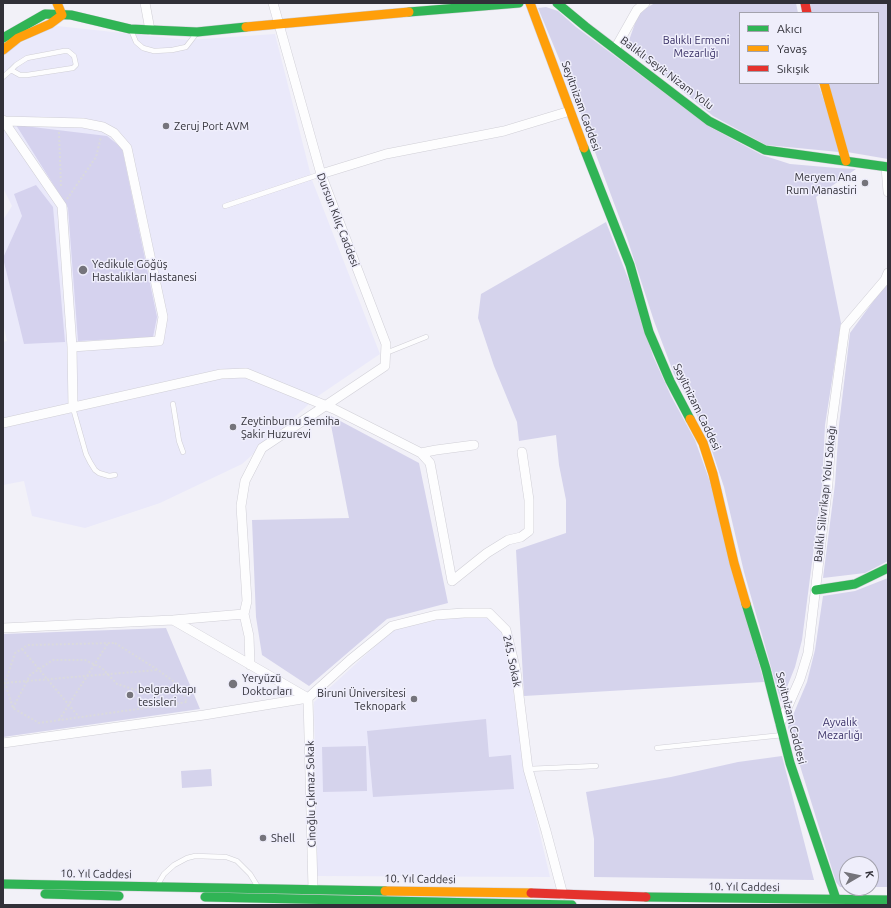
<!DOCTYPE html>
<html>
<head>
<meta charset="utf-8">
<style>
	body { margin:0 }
	#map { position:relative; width:891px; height:908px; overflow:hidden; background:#f2f1f8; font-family:Ubuntu,sans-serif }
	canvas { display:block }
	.frame { position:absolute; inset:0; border:4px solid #313038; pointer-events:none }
	.legend { position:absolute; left:739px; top:12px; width:140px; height:72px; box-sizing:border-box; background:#efeefb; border:1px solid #a3a2ad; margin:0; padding:5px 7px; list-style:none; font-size:12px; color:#313038 }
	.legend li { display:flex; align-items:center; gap:8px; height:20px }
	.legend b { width:20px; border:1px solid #a3a2ad }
	.north { position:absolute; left:839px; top:856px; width:40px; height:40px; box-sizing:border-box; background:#efeefb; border:1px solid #a3a2ad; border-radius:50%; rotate:81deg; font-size:11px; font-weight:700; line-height:16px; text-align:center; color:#313038 }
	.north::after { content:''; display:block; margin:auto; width:14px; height:18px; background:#75747b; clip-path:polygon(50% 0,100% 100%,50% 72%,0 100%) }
</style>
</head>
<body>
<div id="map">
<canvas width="891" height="908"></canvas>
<div class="frame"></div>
<ul class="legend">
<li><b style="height:5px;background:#30b455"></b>Akıcı</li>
<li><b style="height:5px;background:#ff9f0a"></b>Yavaş</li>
<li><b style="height:5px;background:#e5322d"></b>Sıkışık</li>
</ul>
<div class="north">K</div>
</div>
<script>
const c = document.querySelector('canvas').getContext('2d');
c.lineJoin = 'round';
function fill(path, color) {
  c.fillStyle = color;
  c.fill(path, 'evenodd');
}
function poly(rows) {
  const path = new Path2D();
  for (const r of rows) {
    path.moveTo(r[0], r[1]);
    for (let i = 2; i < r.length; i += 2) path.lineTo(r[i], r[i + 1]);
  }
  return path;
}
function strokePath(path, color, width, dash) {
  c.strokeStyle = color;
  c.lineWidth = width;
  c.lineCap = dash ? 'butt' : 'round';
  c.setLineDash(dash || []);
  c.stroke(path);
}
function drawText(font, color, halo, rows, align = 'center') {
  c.font = font + ' Ubuntu,sans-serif';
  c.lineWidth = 3;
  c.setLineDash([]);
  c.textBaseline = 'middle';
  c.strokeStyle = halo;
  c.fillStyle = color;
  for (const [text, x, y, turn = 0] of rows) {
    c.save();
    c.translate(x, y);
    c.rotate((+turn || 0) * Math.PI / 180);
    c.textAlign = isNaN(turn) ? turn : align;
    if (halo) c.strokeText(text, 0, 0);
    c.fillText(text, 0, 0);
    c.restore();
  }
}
fill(poly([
	[57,26,188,40,275,34,312,180,380,354,318,396,242,464,160,503,85,528,32,516,24,481,3,485,3,342,7,341,3,323,3,220,12,206,3,188,3,55,12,47],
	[452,617,488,618,502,632,509,662,524,767,550,877,317,876,314,702,394,629]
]), '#eae9fa');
fill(poly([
	[655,3,796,3,798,13,740,13,740,83,818,83,831,121,839,152,766,145,713,116,627,46,639,12],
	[810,3,888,3,888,159,847,152,827,83,878,83,878,13,811,13],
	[546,7,558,11,576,27,710,127,762,155,790,164,837,168,856,169,816,197,841,323,825,425,822,485,802,640,795,667,781,702,744,572,724,487,705,430,674,374,654,321,627,238,570,85,538,8],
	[606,222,633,291,653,356,671,396,695,440,709,479,764,682,524,696,516,550,566,533,566,500,559,465,556,435,519,441,517,422,494,366,478,318,481,294],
	[888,281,888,561,865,573,823,578,835,484,839,425,850,333],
	[329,415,419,463,448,603,387,619,309,686,262,655,256,617,252,520,349,518],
	[888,578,888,887,871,887,871,864,847,864,847,887,840,887,836,882,788,727,807,682,815,650,823,596,855,591],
	[166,628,200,709,3,737,3,634],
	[486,719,489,757,511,755,514,789,373,797,367,731],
	[366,746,367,791,323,792,322,747],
	[782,756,814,880,594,877,594,839,586,792,671,777,738,762],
	[211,769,212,786,182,788,181,771]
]), '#d5d3ec');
fill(poly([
	[16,125,107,136,122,148,157,317,153,337,78,341,68,208],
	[36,185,53,207,65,342,24,344,3,258,22,216,14,194]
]), '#d5d2ee');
const lane = poly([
	[131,30,136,42,143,48,154,51,172,50,186,47,196,34],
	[64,51,68,51,74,56,76,65,73,68,27,75,20,75,11,70,16,65,27,58,64,51],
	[3,77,11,70],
	[225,206,321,174],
	[386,353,426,337],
	[173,404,179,441,183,452],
	[73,408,86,454,90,462,95,470,99,473,109,476,115,475],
	[657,748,783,735],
	[528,769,596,766],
	[158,884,164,874,174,865,187,858,195,856,226,857,237,861,250,874,258,887]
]);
const street = poly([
	[145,3,150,30],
	[615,49,637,10,645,3],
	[3,120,62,206,72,347,73,408],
	[4,121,83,123,103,127,114,133,127,148,163,317,159,341,72,347],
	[886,167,888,192],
	[321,174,386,154,504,131,570,111],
	[3,423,221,374,246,373,334,409,421,453,430,463,452,581,487,553,508,540,521,537,529,531,529,500,522,452],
	[421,453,436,450,474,445],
	[173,620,308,698],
	[3,628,173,620,244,614],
	[250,665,249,636,244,614,247,601,241,506,245,481,262,448,385,366,386,344,321,174,273,3],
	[308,698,350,660,392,626,436,615,464,613,489,613,506,630,516,671,528,769,546,831,563,895],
	[308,698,313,889],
	[780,724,800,679,808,653,828,483,832,421,845,327,885,280,888,273],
	[3,743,204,715,308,698]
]);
const fast = poly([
	[557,3,586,27,709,121,765,150,888,167],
	[409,12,519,3],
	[3,38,45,14,71,15,130,29,197,32,246,27],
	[584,148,630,265,649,332,670,381,690,419],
	[816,590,855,584,888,568],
	[746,604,766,669,790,763,836,899],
	[3,884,385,891],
	[45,894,119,896],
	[205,897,572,905],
	[646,897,888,900]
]);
const slow = poly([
	[57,3,62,15],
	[530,3,584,148],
	[246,27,409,12],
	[3,50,18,38,50,24,62,15],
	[824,83,846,161],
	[690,419,703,443,713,474,734,563,746,604],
	[385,891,531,893]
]);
const jam = poly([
	[805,3,807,13],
	[531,893,646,897]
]);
strokePath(lane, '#d0cfd6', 5.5);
strokePath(street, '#d0cfd6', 10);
strokePath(fast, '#d0cfd6', 10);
strokePath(slow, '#d0cfd6', 10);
strokePath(jam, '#d0cfd6', 10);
strokePath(poly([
	[59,132,61,187],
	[67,199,96,157,101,137],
	[115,643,158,670,181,687,187,702,39,723,13,708,5,683,15,653,28,645,115,643],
	[22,649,79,717],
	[3,683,157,670],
	[13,708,30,675,53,660,85,660,102,668,117,684,146,693,180,688],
	[59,720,108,643]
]), '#dadadd', 2, [2, 2]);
strokePath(lane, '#fdfdfe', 4.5);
strokePath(street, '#fdfdfe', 9);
strokePath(fast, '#30b455', 9);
strokePath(slow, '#ff9f0a', 9);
strokePath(jam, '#e5322d', 9);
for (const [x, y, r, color] of [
	[166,126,4,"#75747b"],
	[865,183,4,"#75747b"],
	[83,270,5,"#75747b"],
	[233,427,4,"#75747b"],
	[233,684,5,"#75747b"],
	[130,695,4,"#75747b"],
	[414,699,4,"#75747b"],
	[263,838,4,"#75747b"]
]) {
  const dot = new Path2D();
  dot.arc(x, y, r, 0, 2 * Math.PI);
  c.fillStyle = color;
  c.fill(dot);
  strokePath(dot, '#efeefb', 1.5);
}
drawText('11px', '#393066', '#efeefb', [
	["Balıklı Ermeni",696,40],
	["Mezarlığı",696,53],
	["Ayvalık",840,722],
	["Mezarlığı",840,735]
]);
drawText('11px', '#313038', '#efeefb', [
	["Balıklı Seyit Nizam Yolu",667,73,37],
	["Seyitnizam Caddesi",581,106,70],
	["Dursun Kılıç Caddesi",338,220,69],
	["Seyitnizam Caddesi",697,407,64],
	["Balıklı Silivrikapı Yolu Sokağı",825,494,-84],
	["245. Sokak",512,661,78],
	["Seyitnizam Caddesi",791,718,76],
	["Cinoğlu Çıkmaz Sokak",311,794,-91],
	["10. Yıl Caddesi",96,874,1],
	["10. Yıl Caddesi",420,879,1],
	["10. Yıl Caddesi",744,887,1]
]);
drawText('11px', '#313038', '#efeefb', [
	["Zeruj Port AVM",174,126],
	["Meryem Ana",857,177,"right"],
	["Rum Manastiri",857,190,"right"],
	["Yedikule Göğüş",92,264],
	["Hastalıkları Hastanesi",92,277],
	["Zeytinburnu Semiha",241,421],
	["Şakir Huzurevi",241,434],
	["Yeryüzü",242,678],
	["Doktorları",242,691],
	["belgradkapı",138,689],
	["tesisleri",138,702],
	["Biruni Üniversitesi",406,693,"right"],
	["Teknopark",406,706,"right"],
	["Shell",271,838]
], 'left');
</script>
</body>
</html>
